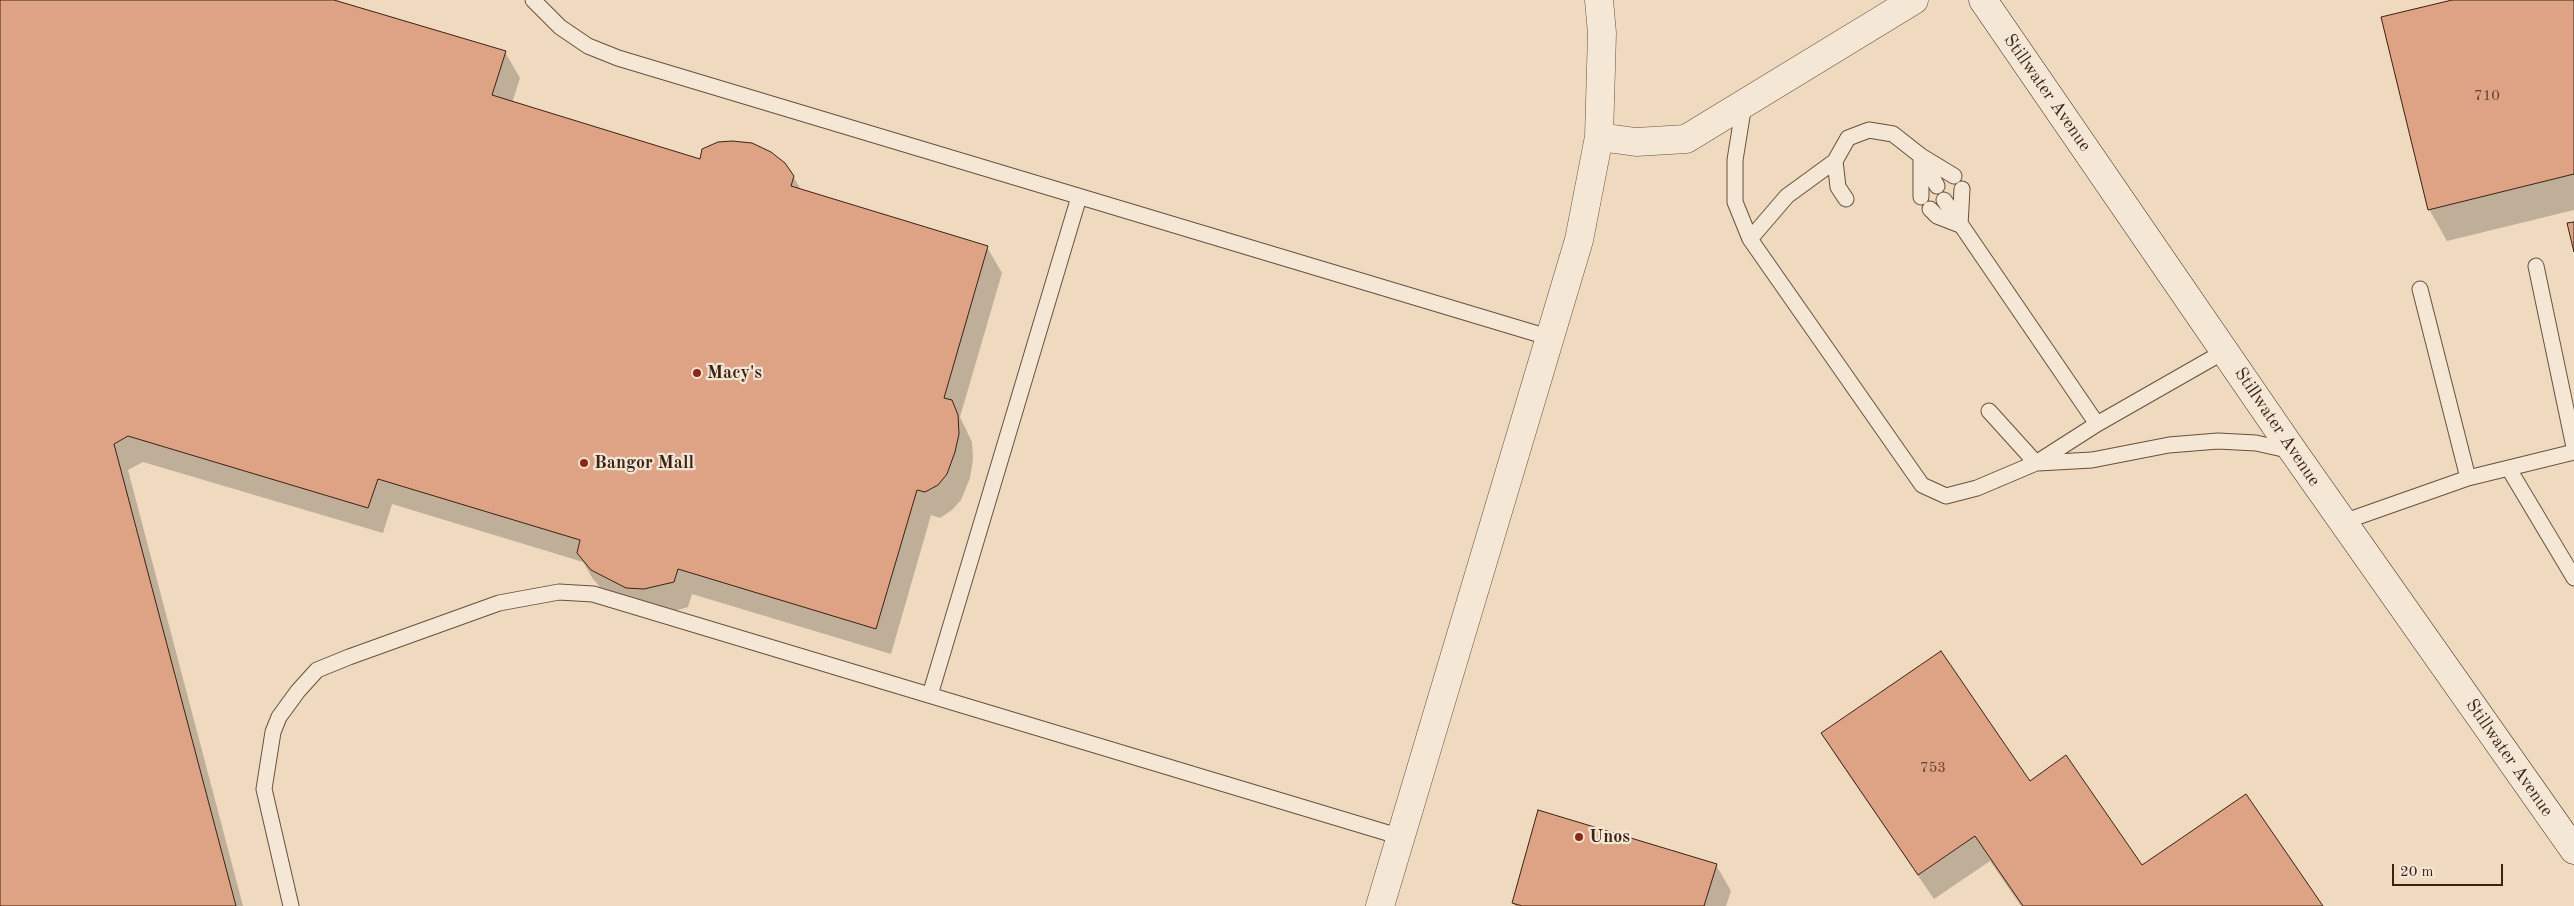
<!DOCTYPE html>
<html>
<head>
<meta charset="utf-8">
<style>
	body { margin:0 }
	#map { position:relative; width:2574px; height:906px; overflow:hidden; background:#efdabf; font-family:"Old Standard TT",serif }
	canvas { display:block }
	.scale { position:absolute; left:2392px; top:864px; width:111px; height:22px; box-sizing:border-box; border:2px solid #3a2312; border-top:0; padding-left:6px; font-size:15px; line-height:18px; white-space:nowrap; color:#3a2312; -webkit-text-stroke:4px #f5e7d5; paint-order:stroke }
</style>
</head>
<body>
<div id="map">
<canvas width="2574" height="906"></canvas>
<div class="scale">20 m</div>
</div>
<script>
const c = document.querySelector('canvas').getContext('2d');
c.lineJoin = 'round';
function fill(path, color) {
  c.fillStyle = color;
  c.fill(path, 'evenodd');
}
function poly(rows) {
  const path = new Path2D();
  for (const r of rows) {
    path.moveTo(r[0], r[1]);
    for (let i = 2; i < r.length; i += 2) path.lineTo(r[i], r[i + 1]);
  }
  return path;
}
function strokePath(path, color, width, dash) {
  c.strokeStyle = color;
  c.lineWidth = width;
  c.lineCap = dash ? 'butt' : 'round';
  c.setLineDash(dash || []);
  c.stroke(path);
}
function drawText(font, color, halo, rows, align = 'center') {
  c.font = font + ' "Old Standard TT",serif';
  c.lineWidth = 4.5;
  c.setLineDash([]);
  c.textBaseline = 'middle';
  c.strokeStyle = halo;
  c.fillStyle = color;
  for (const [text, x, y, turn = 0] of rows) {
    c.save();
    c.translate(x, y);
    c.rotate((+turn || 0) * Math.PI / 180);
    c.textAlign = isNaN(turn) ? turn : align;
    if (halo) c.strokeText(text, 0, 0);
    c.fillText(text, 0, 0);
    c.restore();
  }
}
fill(poly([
	[0,0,330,0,505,52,520,78,512,103,701,160,793,176,801,190,987,247,1002,273,960,417,972,442,973,460,970,478,961,500,952,510,940,518,931,515,891,654,692,594,688,607,660,615,607,595,593,579,583,562,392,504,383,533,143,462,128,470,243,906,0,906],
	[2457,0,2574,0,2574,210,2447,241,2429,209],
	[1823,734,2030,782,2142,867,2321,906,2021,906,1990,861,1934,899,1838,759],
	[1716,865,1731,891,1726,906,1515,906,1513,902]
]), '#0003');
const building = poly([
	[0,0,334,0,506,51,492,95,700,159,702,149,718,142,732,141,752,143,771,152,785,163,794,176,791,186,988,246,944,398,952,400,958,415,959,434,955,452,947,474,938,485,925,492,917,490,876,629,678,569,674,582,644,589,626,588,591,570,577,553,580,540,378,479,368,508,128,436,114,444,236,906,0,906,0,0],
	[2452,0,2574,0,2574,174,2428,210,2381,17,2452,0],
	[2574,222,2574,252,2567,223,2574,222],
	[1941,651,2030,781,2066,755,2142,865,2246,794,2323,906,2023,906,1975,836,1918,875,1821,733,1941,651],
	[1538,810,1717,864,1704,906,1522,906,1512,903,1538,810]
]);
fill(building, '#dea285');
strokePath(building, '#3a2312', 1);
const lane = poly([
	[533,0,560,27,588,46,618,58,1551,338],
	[1744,104,1735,160,1735,202,1750,239,1787,196,1835,161,1848,138,1869,130,1893,134,1921,156,1954,176],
	[1921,156,1921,197],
	[1922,158,1937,186],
	[1835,161,1838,187,1846,199],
	[1944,200,2097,424],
	[1930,209,1937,216,1960,225],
	[1960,225,1962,189],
	[1750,239,1922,485,1946,496,1977,488,2036,463,2097,424,2225,351],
	[2536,266,2574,447],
	[2420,289,2468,478],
	[1989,411,2036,463],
	[2038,463,2092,460,2169,445,2218,441,2256,443,2292,451],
	[2509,469,2574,578],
	[2343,522,2468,478,2574,452],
	[930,695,1079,197],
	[291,906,264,789,273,732,279,717,298,691,317,670,349,657,499,603,559,592,593,594,633,606,1401,837]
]);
const street = poly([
	[1599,137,1636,142,1686,139,1914,0],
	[1380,906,1579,240,1599,137,1602,33,1599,0]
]);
const secondary = poly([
	[1983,0,2293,451,2574,850]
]);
strokePath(lane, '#67513d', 17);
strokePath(street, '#67513d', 29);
strokePath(secondary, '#3a2312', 29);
strokePath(lane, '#f5e7d5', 15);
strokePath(street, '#f5e7d5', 28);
strokePath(secondary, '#f5e7d5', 28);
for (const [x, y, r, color] of [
	[697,373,5,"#8f2418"],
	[584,463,5,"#8f2418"],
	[1579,837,5,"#8f2418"]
]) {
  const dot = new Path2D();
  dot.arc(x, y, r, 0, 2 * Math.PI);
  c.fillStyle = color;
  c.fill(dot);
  strokePath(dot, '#f5e7d5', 2);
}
drawText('15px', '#63432f', null, [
	["710",2487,96],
	["753",1933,768]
]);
drawText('18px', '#3a2312', '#f5e7d5', [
	["Stillwater Avenue",2047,93,55],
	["Stillwater Avenue",2277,427,56],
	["Stillwater Avenue",2509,758,55]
]);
drawText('bold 18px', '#3a2312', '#f5e7d5', [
	["Macy's",707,373],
	["Bangor Mall",594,463],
	["Unos",1589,837]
], 'left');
</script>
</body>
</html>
